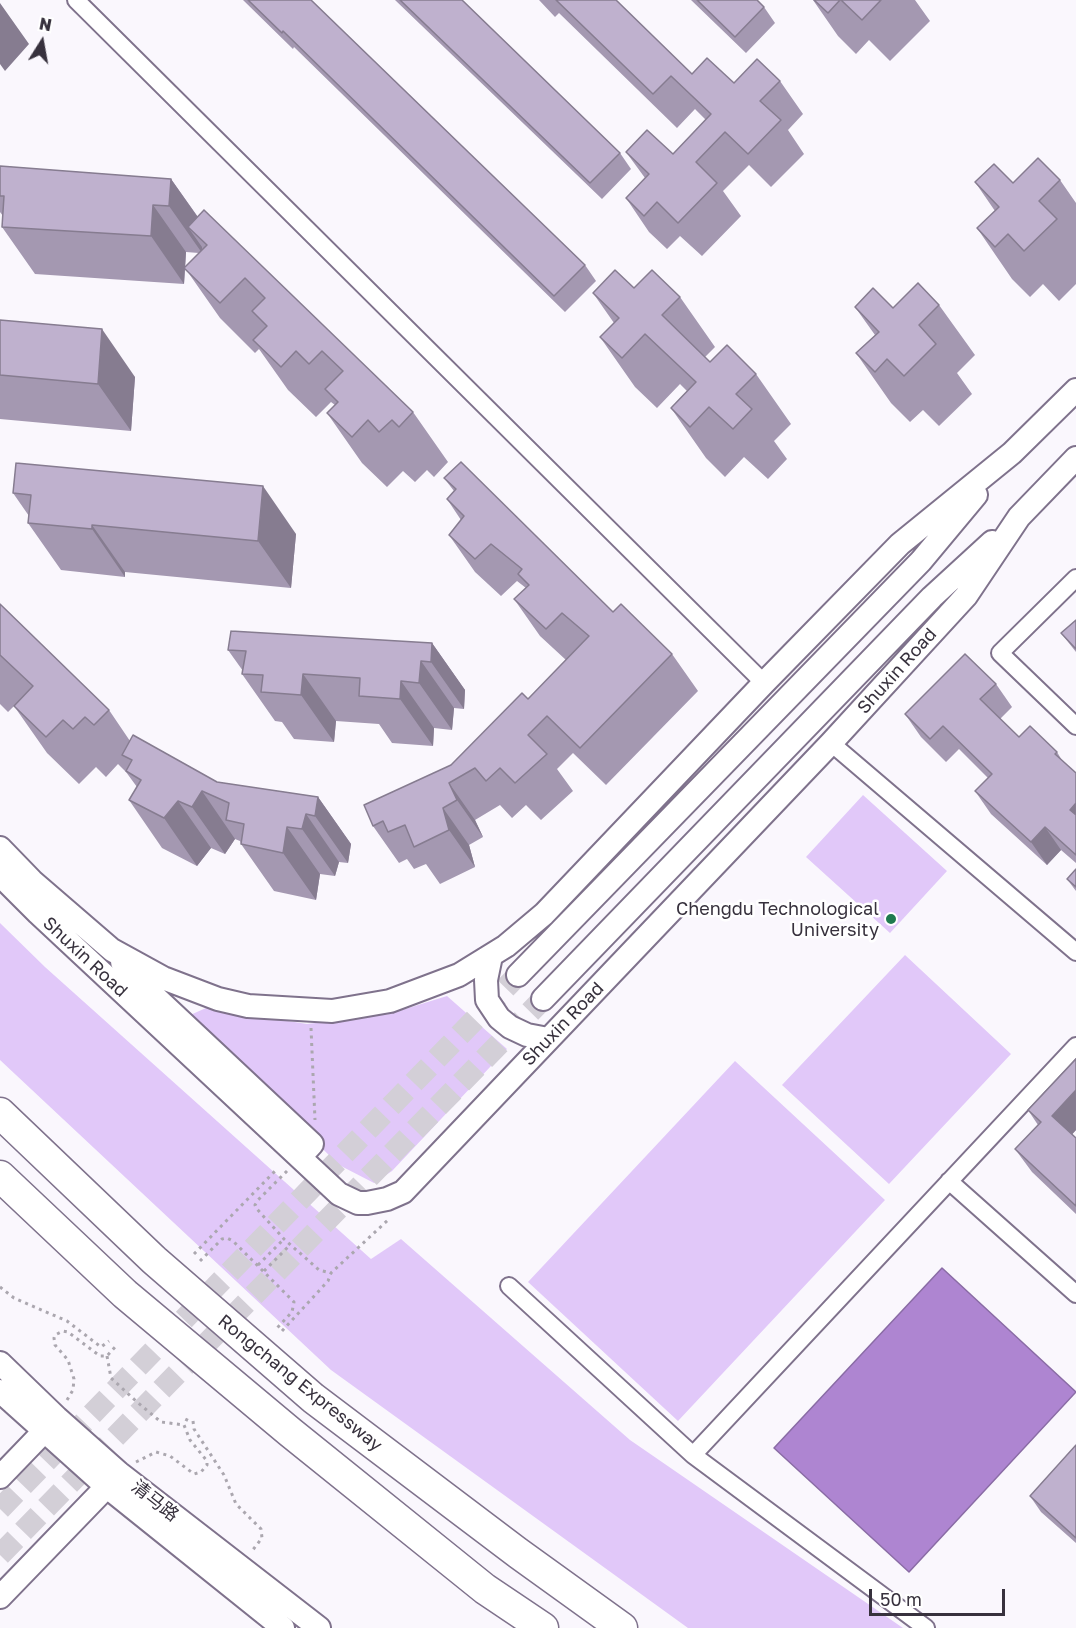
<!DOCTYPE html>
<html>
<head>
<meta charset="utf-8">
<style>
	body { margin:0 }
	#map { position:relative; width:1076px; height:1628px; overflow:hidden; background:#faf7fd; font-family:"Golos Text",sans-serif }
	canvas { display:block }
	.north { position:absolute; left:12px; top:12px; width:60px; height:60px; -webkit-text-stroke:4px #fff; paint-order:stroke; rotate:11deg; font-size:16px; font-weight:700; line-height:24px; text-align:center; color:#37313d }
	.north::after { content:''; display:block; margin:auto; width:21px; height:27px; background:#37313d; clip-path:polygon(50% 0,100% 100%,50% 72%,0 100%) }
	.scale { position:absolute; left:869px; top:1589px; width:136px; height:27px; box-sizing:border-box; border:3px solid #37313d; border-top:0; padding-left:8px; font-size:18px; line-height:21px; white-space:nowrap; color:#37313d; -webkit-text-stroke:4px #fff; paint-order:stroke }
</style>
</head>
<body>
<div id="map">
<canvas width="1076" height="1628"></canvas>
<div class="north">N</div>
<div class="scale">50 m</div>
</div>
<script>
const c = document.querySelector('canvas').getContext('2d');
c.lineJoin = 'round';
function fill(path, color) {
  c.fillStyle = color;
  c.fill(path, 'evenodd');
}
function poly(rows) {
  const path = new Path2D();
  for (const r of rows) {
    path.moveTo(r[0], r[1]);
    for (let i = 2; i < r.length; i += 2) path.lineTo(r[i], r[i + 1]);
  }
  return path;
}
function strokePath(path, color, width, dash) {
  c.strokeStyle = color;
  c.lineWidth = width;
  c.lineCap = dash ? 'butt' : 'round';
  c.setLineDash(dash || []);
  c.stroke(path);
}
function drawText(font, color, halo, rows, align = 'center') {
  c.font = font + ' "Golos Text","Noto Sans SC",sans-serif';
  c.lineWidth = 5;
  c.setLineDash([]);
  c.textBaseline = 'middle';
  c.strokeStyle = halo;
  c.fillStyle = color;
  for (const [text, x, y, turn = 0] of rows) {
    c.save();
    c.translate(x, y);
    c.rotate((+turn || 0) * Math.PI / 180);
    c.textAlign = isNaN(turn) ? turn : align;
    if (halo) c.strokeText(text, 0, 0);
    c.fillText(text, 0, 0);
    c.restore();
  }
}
fill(poly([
	[863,795,947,871,890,933,806,857],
	[0,923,45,967,371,1259,401,1239,630,1440,903,1628,688,1628,331,1370,0,1060],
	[905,955,1011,1054,889,1184,782,1085],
	[447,996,507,1049,392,1171,374,1183,339,1165,188,1016,206,1008,307,1024,389,1014],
	[735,1061,885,1200,678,1421,528,1282]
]), '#e1c8f9');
const water = poly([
	[942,1268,1076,1392,909,1572,774,1448,942,1268]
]);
fill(water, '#ae85d1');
strokePath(water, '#8a6ca5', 1.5);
strokePath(poly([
	[0,1509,518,975],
	[0,1555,543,999]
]), '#d3cfd7', 22, [22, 11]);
const street = poly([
	[76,0,764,683],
	[1076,578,1000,653,1076,726],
	[831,743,1076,952],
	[949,1181,1076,1294],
	[509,1286,693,1455,926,1628],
	[693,1455,1076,1046]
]);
const secondary = poly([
	[0,848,32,881,112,950,163,978,218,999,248,1006,332,1011,390,1001,459,975,506,946,544,914,764,683,900,544,1012,453,1076,390],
	[0,875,38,913,339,1194,358,1203,367,1203,387,1199,403,1192,831,743,966,596,1019,517,1076,458],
	[491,956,486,980,487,1000,499,1018,510,1027,527,1035,548,1039],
	[122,962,135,978,312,1144,301,1156],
	[518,975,921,561,976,495],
	[543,999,932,597,992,542],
	[0,1363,57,1418,119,1473,319,1628],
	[0,1391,106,1486,283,1628],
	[0,1477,54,1421],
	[0,1597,116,1477]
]);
const highway = poly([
	[0,1113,154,1260,313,1398,518,1553,622,1628],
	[0,1176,125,1294,290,1432,485,1589,543,1628]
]);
strokePath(street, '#7f728c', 20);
strokePath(secondary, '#7f728c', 26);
strokePath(highway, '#7f728c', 33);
strokePath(poly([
	[311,1028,315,1120],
	[287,1171,258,1200,255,1205,256,1208,284,1239,319,1270,331,1273],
	[194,1254,277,1169],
	[200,1261,222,1239,227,1238,233,1241,294,1302,292,1312,277,1328],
	[258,1265,284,1239],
	[264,1271,290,1245],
	[0,1287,14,1298,67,1321,101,1347,109,1341],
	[282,1331,328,1281,331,1273,388,1220],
	[107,1356,111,1378,137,1402,161,1422,184,1425],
	[67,1400,73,1390,74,1379,68,1360,55,1345,54,1338,55,1335,63,1331,68,1332,100,1356,107,1356,116,1346],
	[193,1421,194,1429,224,1475,236,1504,261,1529,262,1538,252,1551],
	[136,1462,156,1452,170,1456,194,1474,201,1472,207,1465,207,1461,190,1440,184,1425,189,1415]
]), '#aba7af', 3, [3, 4.5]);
strokePath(street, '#fff', 16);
strokePath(secondary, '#fff', 22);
strokePath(highway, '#fff', 30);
fill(poly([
	[243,0,311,0,585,265,596,281,565,312,294,47,293,49],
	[395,0,462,0,620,153,631,169,602,199],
	[539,0,616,0,692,74,734,83,780,81,803,114,788,130,804,154,771,187,749,165,723,191,741,216,702,256,680,236,667,249,649,232,626,198,645,178,626,152,673,154,706,120,695,109,677,128,559,13,555,17],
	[691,0,757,0,764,7,775,23,746,53],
	[813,0,915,0,930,21,890,61,869,40,856,54,838,36],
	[0,166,171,179,198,217,413,412,448,462,434,477,427,470,415,482,403,471,387,487,362,463,327,413,335,405,331,402,316,417,288,390,259,349,255,353,220,318,185,268,184,284,35,274,2,227,3,216,0,212],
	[186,252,199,253,185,268],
	[1060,180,1076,203,1076,284,1059,301,1043,284,1030,297,1012,279,977,228,995,211,975,182,1013,183],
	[634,288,680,297,715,347,705,357,710,362,756,374,791,424,774,441,787,459,768,479,744,457,725,477,706,458,671,408,687,391,680,384,657,408,635,387,600,337,614,323,593,293],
	[939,305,975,355,957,373,972,394,939,426,923,410,910,422,891,403,856,353,875,335,855,307,893,308],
	[0,320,135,377,131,431,0,419],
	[16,463,296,534,291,588,125,572,125,577,61,570,28,523,29,516,13,493],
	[444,478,613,612,672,654,698,691,606,785,573,753,557,769,573,791,541,820,526,805,512,818,500,805,475,820,483,837,469,845,475,867,440,884,426,864,414,869,407,859,399,863,373,826,451,765,528,699,566,660,540,636,514,599,526,588,517,581,501,596,475,572,449,535,461,520,447,499,454,491],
	[0,604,109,710,130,741,217,782,318,797,351,844,348,863,339,862,335,876,320,874,316,900,274,891,241,844,240,841,235,839,225,854,211,848,197,866,162,848,129,800,137,787,126,772,118,764,106,777,96,767,79,784,47,753,14,706,8,712,0,704],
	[1076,620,1076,652,1061,633],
	[432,643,465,690,464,709,454,708,452,730,434,728,433,746,392,743,379,724,336,721,334,742,294,739,282,722,275,721,242,674,243,671,228,650],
	[996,684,1012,707,1000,719,1019,737,1057,752,1063,762,1076,773,1076,863,1061,850,1047,865,991,814,975,791,988,778,959,749,946,762,921,737,905,714],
	[1076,869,1076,891,1067,879],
	[1076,1059,1076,1130,1072,1134,1076,1138,1076,1214,1032,1172,1015,1149,1038,1125,1028,1110],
	[1076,1445,1076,1543,1041,1512,1030,1496]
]), '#a498b1');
fill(poly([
	[0,3,29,44,5,71,0,64],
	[171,179,204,226,188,227,202,247,202,253,169,206],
	[153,205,186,252,184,284,151,236],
	[102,329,135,377,131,431,98,384],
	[263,486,296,534,291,588,258,541],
	[92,525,125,572,125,577,92,529],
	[432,643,465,690,464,709,431,662],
	[421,661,454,708,452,730,419,683],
	[303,674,336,721,334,742,301,695],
	[401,681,434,728,433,746,400,699],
	[449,783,475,820,483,837,457,800],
	[202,791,235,839,225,854,192,807],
	[318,797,351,844,348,863,315,816],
	[178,801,211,848,197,866,164,818],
	[1076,803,1076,819,1070,810],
	[443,808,469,845,475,867,449,830],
	[306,814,339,862,335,876,302,829],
	[287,827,320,874,316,900,283,853],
	[1045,827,1061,850,1047,865,1031,842],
	[1076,1090,1076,1130,1068,1139,1052,1116]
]), '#867c90');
const building = poly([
	[248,0,311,0,585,265,554,296,283,31,282,33,248,0],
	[400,0,462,0,620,153,590,183,400,0],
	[556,0,616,0,692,74,707,58,734,83,757,59,780,81,760,101,781,120,748,154,725,132,696,162,717,183,678,223,657,202,644,216,626,198,649,174,626,152,647,130,673,154,711,114,671,76,653,94,556,0],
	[697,0,757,0,764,7,735,37,697,0],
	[814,0,840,0,828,13,814,0],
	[841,0,881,0,862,20,841,0],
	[1038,158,1060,180,1039,201,1057,219,1024,251,1008,234,995,247,977,228,999,207,975,182,994,164,1013,183,1038,158],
	[0,166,171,179,169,206,153,205,151,236,2,227,4,196,0,196,0,166],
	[204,210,413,412,399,427,392,420,379,432,368,420,352,437,327,413,338,402,325,389,343,371,322,351,309,364,296,351,281,367,253,340,267,326,252,311,265,298,245,278,220,303,184,268,207,245,188,227,204,210],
	[615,270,634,288,652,270,680,297,662,315,710,362,727,345,756,374,736,394,752,409,733,429,709,407,690,427,671,408,696,382,645,334,622,358,600,337,619,318,593,293,615,270],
	[918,283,939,305,919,325,936,344,904,376,887,359,875,372,856,353,879,332,855,307,873,288,893,308,918,283],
	[0,320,102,329,98,384,0,375,0,320],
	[461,462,613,612,621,604,672,654,580,748,547,716,528,735,547,754,515,783,500,768,486,781,475,768,449,783,457,800,443,808,449,830,414,847,405,825,388,832,383,821,373,826,364,805,451,765,522,693,528,699,589,636,562,613,546,629,514,599,529,585,518,574,522,569,491,544,475,559,449,535,464,516,447,499,456,489,444,478,461,462],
	[16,463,263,486,258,541,92,525,92,529,28,523,31,495,13,493,16,463],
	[0,604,109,710,94,725,85,717,73,729,63,720,46,737,14,706,33,686,0,655,0,604],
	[1076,620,1076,649,1061,633,1076,620],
	[231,631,432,643,431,662,421,661,419,683,401,681,400,699,359,696,360,678,303,674,301,695,261,692,263,675,242,674,246,651,228,650,231,631],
	[965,654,996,684,980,699,1019,737,1030,726,1057,752,1055,754,1076,773,1076,803,1070,810,1076,815,1076,855,1045,827,1031,842,975,791,992,774,943,726,930,739,905,714,965,654],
	[133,735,217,782,318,797,315,816,306,814,302,829,287,827,283,853,241,844,244,824,226,820,229,803,202,791,192,807,178,801,164,818,129,800,141,780,126,771,132,760,122,755,133,735],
	[1076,869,1076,887,1067,879,1076,869],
	[1076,1059,1076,1090,1052,1116,1076,1138,1076,1206,1015,1149,1041,1122,1028,1110,1076,1059],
	[1076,1445,1076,1538,1030,1496,1076,1445]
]);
fill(building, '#bfb1ce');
strokePath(building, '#867c90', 1.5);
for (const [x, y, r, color] of [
	[891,919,6,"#1e7a4f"]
]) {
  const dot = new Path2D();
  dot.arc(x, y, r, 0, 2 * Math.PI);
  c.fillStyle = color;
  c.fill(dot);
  strokePath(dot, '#fff', 2);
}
drawText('18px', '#37313d', '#fff', [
	["Shuxin Road",897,671,-48],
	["Shuxin Road",85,957,43],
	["Shuxin Road",563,1024,-46],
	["Rongchang Expressway",300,1383,39],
	["清马路",155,1501,38]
]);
drawText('18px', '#37313d', '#fff', [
	["Chengdu Technological",879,909],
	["University",879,930]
], 'right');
</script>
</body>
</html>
